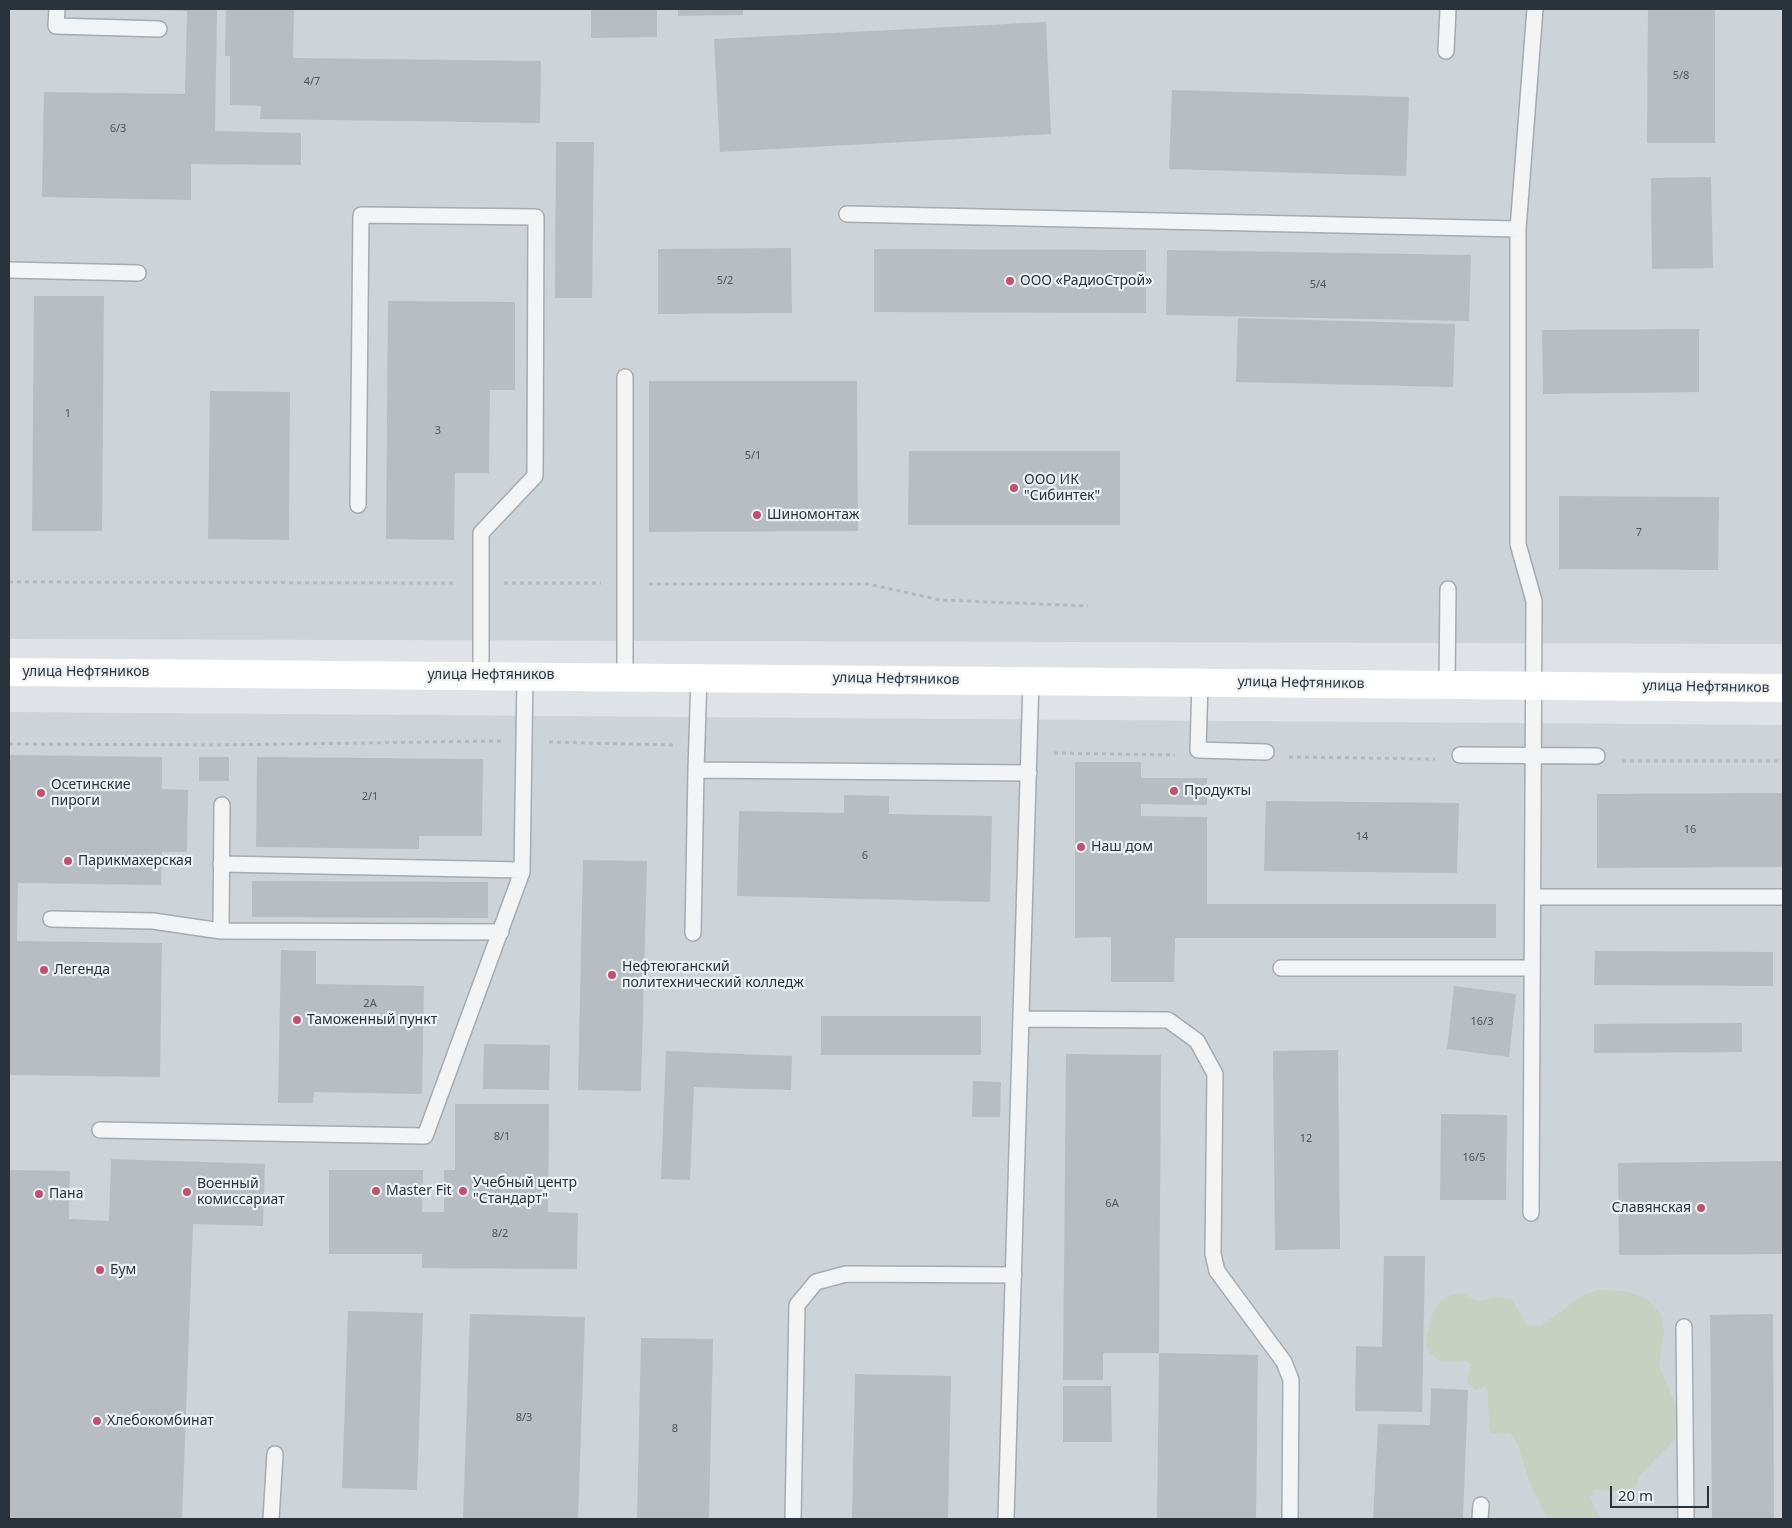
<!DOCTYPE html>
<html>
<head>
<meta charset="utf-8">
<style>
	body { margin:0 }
	#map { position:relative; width:1792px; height:1528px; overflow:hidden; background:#dfe3e7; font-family:"Noto Sans",sans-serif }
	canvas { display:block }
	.frame { position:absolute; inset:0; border:10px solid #2a333c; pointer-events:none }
	.scale { position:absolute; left:1610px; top:1486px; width:99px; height:22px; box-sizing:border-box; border:2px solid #2a333c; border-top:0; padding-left:6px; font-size:15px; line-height:18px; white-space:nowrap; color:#2a333c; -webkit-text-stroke:4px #eff2f5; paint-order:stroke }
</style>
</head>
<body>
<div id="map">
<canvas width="1792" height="1528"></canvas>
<div class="frame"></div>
<div class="scale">20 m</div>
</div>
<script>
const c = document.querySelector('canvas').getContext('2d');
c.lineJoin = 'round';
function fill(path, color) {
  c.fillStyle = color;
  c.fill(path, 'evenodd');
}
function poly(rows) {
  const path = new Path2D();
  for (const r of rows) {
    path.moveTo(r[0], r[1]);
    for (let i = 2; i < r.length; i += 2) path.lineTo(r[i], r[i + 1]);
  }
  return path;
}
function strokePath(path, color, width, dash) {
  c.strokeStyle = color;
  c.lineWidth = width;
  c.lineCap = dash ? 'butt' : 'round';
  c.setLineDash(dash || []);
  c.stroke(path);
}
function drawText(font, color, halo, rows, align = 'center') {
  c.font = font + ' "Noto Sans",sans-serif';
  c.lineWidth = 4.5;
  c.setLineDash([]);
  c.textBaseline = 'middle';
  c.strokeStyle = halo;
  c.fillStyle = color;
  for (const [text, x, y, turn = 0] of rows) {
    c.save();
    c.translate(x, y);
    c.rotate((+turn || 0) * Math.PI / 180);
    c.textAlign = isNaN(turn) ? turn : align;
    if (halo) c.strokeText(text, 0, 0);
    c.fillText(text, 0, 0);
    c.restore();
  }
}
fill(poly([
	[9,9,1783,9,1783,644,9,639],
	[9,712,1783,725,1783,1519,9,1519]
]), '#ced3d8');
fill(poly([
	[1599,1290,1625,1291,1647,1299,1662,1315,1664,1330,1659,1366,1677,1408,1675,1439,1640,1475,1635,1488,1618,1492,1595,1489,1590,1498,1601,1519,1548,1519,1530,1484,1518,1444,1510,1433,1492,1434,1489,1429,1488,1394,1485,1386,1475,1390,1467,1382,1471,1364,1466,1361,1440,1361,1427,1350,1426,1342,1432,1315,1440,1302,1452,1294,1464,1294,1474,1300,1483,1301,1494,1296,1512,1299,1526,1325,1541,1326,1583,1295]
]), '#c7d0c1');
fill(poly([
	[121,9,217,9,215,131,301,133,301,165,191,164,191,200,42,197,44,92,185,94,187,11],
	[226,9,294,9,293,58,541,61,540,123,260,119,261,106,230,105,230,56,225,56],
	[591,9,657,9,657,37,591,38],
	[678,9,743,9,743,15,678,16],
	[1648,9,1715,9,1715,143,1647,143],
	[1046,22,1051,134,720,152,714,39],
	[1172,90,1409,97,1406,176,1169,169],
	[556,142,594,142,592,298,555,298],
	[1711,177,1713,268,1652,269,1651,178],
	[791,248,792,313,658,314,658,249],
	[874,249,1146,250,1146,313,874,312],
	[1167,250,1471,255,1469,321,1166,315],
	[34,296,104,296,102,531,32,531],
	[388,301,515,302,515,390,490,390,489,473,455,473,454,540,386,539],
	[1238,318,1455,324,1453,387,1236,382],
	[1699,329,1699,392,1543,394,1542,330],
	[649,381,857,381,858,531,649,532],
	[210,391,290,392,289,540,208,539],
	[909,451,1120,451,1120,525,908,525],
	[1559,496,1719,497,1718,570,1559,569],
	[9,755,162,757,162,789,188,790,187,852,162,852,161,885,18,883,17,941,162,943,160,1077,9,1075],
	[199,757,229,757,229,781,199,781],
	[257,757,483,759,482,836,419,836,419,849,256,847],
	[1075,762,1141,762,1141,778,1207,778,1207,805,1141,804,1141,816,1207,817,1207,904,1496,904,1496,938,1175,938,1174,982,1111,982,1111,937,1075,938],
	[1783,793,1783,867,1597,868,1597,794],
	[844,795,889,796,889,814,992,816,990,902,737,896,739,811,844,813],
	[1266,801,1459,803,1457,873,1264,871],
	[583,860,647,861,641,1091,578,1090],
	[252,881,488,882,488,918,252,917],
	[281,950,316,951,316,984,424,986,422,1094,314,1092,313,1103,278,1103],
	[1595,951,1773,952,1773,986,1594,985],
	[1454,986,1516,994,1509,1057,1447,1049],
	[821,1016,981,1016,981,1055,821,1055],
	[1742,1023,1742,1052,1594,1053,1594,1024],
	[484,1044,550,1045,549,1090,483,1089],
	[1338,1050,1340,1249,1275,1250,1273,1051],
	[666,1051,792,1056,791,1090,694,1087,690,1180,661,1179],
	[1066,1054,1161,1055,1159,1353,1103,1353,1103,1380,1063,1380],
	[973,1081,1001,1082,1000,1117,972,1117],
	[455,1104,549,1104,548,1212,578,1213,577,1269,422,1268,422,1254,329,1254,329,1170,423,1170,422,1212,444,1212,444,1170,455,1170],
	[1441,1114,1507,1115,1506,1200,1440,1200],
	[111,1159,265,1164,263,1226,193,1224,182,1519,9,1519,9,1170,70,1171,69,1219,109,1221],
	[1783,1161,1783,1254,1619,1255,1618,1163],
	[1384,1256,1425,1256,1422,1412,1355,1411,1356,1346,1382,1347],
	[348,1311,423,1313,417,1490,342,1488],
	[470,1314,585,1317,578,1519,463,1519],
	[1773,1314,1774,1519,1712,1519,1710,1315],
	[641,1338,713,1339,709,1519,637,1519],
	[1159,1353,1258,1355,1256,1519,1157,1519],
	[855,1374,951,1376,948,1519,852,1519],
	[1063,1386,1111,1386,1112,1442,1063,1442],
	[1431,1388,1468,1390,1463,1519,1373,1519,1378,1424,1430,1425]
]), '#b7bdc3');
const service = poly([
	[57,9,56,26,159,29],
	[1446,51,1448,9],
	[847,214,1518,229],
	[9,270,138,273],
	[625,377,625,676],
	[358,505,361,215,536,217,535,476,481,533,481,675],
	[699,677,696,770,1029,773],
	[1200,682,1198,750,1266,752],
	[1447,685,1448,589],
	[1460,755,1597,756],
	[222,805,221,931,501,932],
	[221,864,522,870],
	[1533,897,1783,897],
	[51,919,153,921,221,931],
	[693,933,696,770],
	[1281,968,1532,968],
	[1022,1019,1168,1020,1197,1041,1215,1074,1213,1254,1217,1271,1284,1362,1291,1380,1290,1519],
	[100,1130,425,1136,522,872,525,675],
	[1531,1213,1534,601,1518,544,1518,229,1535,9],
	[1684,1327,1686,1519],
	[271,1519,275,1454],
	[793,1519,797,1305,816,1282,846,1274,1014,1275],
	[1006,1519,1031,680],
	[1480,1519,1481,1505]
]);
strokePath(service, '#a5abb0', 18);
strokePath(poly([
	[9,582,456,583],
	[504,583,601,583],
	[649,584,868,584,940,600,1088,606],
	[549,742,673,745],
	[9,744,218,745,501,741],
	[1054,753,1175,755],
	[1289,757,1435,759],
	[1622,761,1783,761]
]), '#b6babe', 3, [4, 4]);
strokePath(service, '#f2f4f6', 15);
strokePath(poly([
	[9,672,1783,688]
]), '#fff', 28);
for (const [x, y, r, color] of [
	[1010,281,5,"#bf5172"],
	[1014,488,5,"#bf5172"],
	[757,515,5,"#bf5172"],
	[1174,791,5,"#bf5172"],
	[41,793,5,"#bf5172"],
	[1081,847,5,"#bf5172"],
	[68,861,5,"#bf5172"],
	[44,970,5,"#bf5172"],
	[612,975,5,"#bf5172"],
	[297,1020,5,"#bf5172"],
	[376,1191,5,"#bf5172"],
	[463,1191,5,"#bf5172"],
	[187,1192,5,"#bf5172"],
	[39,1194,5,"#bf5172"],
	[1701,1208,5,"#bf5172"],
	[100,1270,5,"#bf5172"],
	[97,1421,5,"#bf5172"]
]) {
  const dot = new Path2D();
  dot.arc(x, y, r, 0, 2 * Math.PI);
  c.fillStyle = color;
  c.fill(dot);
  strokePath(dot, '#eff2f5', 2);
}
drawText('11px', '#4d565e', null, [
	["5/8",1681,76],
	["4/7",312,82],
	["6/3",118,129],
	["5/2",725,281],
	["5/4",1318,285],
	["1",68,414],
	["3",438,431],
	["5/1",753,456],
	["7",1639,533],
	["2/1",370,797],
	["16",1690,830],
	["14",1362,837],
	["6",865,856],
	["2А",370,1004],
	["16/3",1482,1022],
	["8/1",502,1137],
	["12",1306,1139],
	["16/5",1474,1158],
	["6А",1112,1204],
	["8/2",500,1234],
	["8/3",524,1418],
	["8",675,1429]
]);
drawText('14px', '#2a333c', '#eff2f5', [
	["ООО «РадиоСтрой»",1020,281],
	["ООО ИК",1024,480],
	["\"Сибинтек\"",1024,496],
	["Шиномонтаж",767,515],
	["Осетинские",51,785],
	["пироги",51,801],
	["Продукты",1184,791],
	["Наш дом",1091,847],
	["Парикмахерская",78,861],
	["Нефтеюганский",622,967],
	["политехнический колледж",622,983],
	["Легенда",54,970],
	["Таможенный пункт",307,1020],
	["Учебный центр",473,1183],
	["\"Стандарт\"",473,1199],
	["Военный",197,1184],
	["комиссариат",197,1200],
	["Master Fit",386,1191],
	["Пана",49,1194],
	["Славянская",1691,1208,"right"],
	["Бум",110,1270],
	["Хлебокомбинат",107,1421]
], 'left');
drawText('14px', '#2a333c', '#eff2f5', [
	["улица Нефтяников",86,672],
	["улица Нефтяников",491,675],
	["улица Нефтяников",896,679,1],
	["улица Нефтяников",1301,683,1],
	["улица Нефтяников",1706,687,1]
]);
</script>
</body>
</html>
